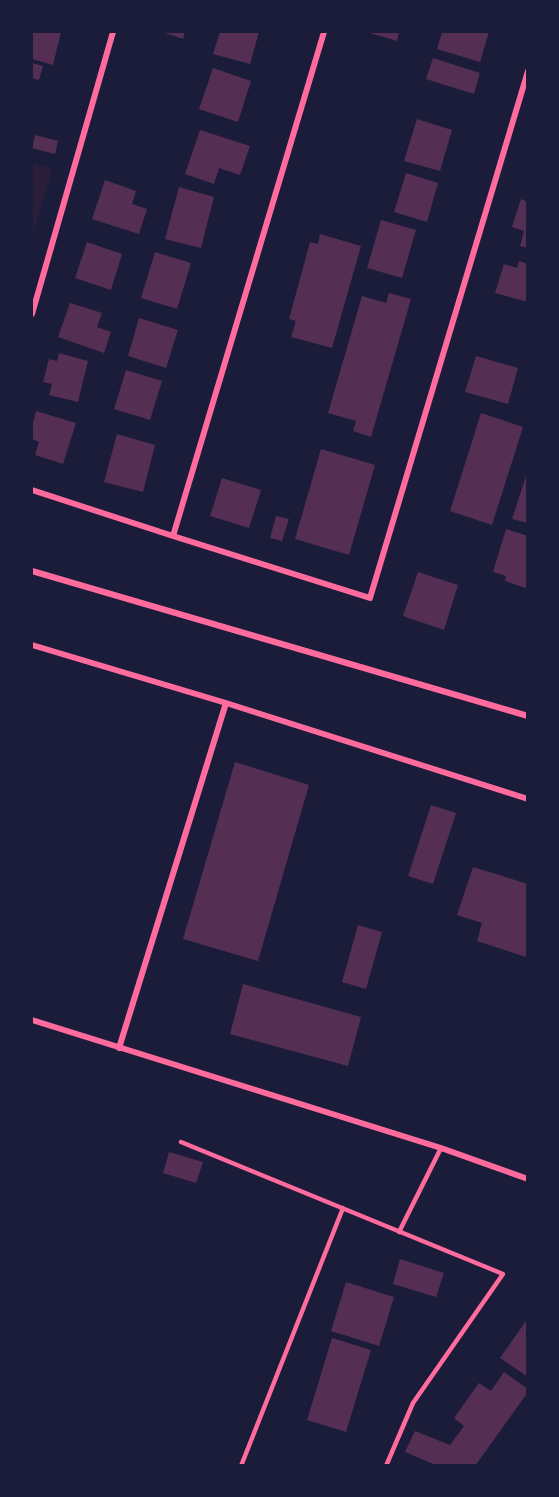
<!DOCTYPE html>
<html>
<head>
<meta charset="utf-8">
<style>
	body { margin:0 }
	#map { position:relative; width:559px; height:1497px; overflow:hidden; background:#1b1b3a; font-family:Karla,sans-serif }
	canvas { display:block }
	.frame { position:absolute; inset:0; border:33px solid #1b1b3a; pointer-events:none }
</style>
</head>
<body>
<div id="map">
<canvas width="559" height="1497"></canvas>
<div class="frame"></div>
</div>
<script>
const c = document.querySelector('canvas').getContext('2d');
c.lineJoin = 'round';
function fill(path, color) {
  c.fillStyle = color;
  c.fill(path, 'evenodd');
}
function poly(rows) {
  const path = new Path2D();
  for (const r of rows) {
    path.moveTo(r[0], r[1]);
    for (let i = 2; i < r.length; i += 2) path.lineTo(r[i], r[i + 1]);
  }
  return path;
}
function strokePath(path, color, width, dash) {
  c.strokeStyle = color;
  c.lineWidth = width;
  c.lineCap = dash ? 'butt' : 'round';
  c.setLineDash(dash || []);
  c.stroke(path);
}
fill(poly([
	[32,163,52,169,32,238]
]), '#2a1e3b');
fill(poly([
	[32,32,61,32,53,65,32,59],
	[162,32,185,32,183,39],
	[220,32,259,32,250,64,213,54],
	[367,32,399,32,397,41],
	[442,32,489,32,480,62,437,49],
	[433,58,480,73,474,94,426,79],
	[32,63,43,66,39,80,32,78],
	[213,68,251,81,238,122,199,109],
	[417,119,452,130,440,171,404,161],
	[200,130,250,146,240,175,219,168,214,184,185,174],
	[35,135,58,141,55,154,32,148],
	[406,173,438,183,427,222,394,212],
	[105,180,136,191,132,204,147,209,139,234,92,219],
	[179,187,214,197,201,248,165,239],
	[521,199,528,202,528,248,520,246,524,231,512,227],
	[381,220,416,230,402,278,367,268],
	[320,234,361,246,332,348,291,337,296,321,289,319,310,242,318,244],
	[87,242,122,254,111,290,75,278],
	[155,252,191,263,177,309,141,298],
	[519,261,528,264,528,302,495,293,504,264,517,268],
	[389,293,411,299,371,437,353,431,356,421,328,413,362,296,386,303],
	[70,303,102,313,97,327,111,332,104,353,58,337],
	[139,318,178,330,166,368,128,356],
	[59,353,88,361,78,402,49,395,52,384,43,382,49,359,57,361],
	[476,356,518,368,508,404,465,392],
	[126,370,162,381,150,420,114,409],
	[36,411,76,423,63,464,35,455,39,442,32,439,32,426],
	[481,413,523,427,492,525,450,511],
	[117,434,155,445,143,492,104,482],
	[321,449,375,465,349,555,295,539],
	[528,470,528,523,512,519],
	[222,478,261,490,249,528,210,516],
	[276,516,289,519,282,541,270,538],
	[506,529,528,536,528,589,505,581,506,576,493,572],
	[418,572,458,585,444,630,403,616],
	[235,762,309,785,258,961,183,939],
	[431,805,456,813,433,884,408,876],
	[473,867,528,884,528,951,526,957,477,941,482,923,457,915],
	[358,925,382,932,366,989,342,982],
	[243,984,361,1017,348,1066,230,1034],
	[169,1152,203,1162,196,1183,163,1173],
	[400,1259,444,1273,436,1297,393,1284],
	[346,1282,394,1297,379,1346,331,1331],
	[528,1318,528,1377,500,1358],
	[332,1338,371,1350,346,1432,307,1420],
	[504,1372,528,1389,528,1392,475,1466,438,1466,405,1452,415,1431,450,1445,464,1426,454,1418,479,1383,491,1391]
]), '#542f53');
strokePath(poly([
	[181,1142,503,1274,413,1403,386,1466],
	[399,1232,441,1148],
	[241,1466,343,1208]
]), '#ff6b9d', 4.5);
strokePath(poly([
	[324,32,173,536,370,598,528,71],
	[32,314,113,32],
	[32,490,173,536],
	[32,571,528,716],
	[32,645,226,703,528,799],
	[32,1020,441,1148,528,1179],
	[119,1048,226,703]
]), '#ff6b9d', 6);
</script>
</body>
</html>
